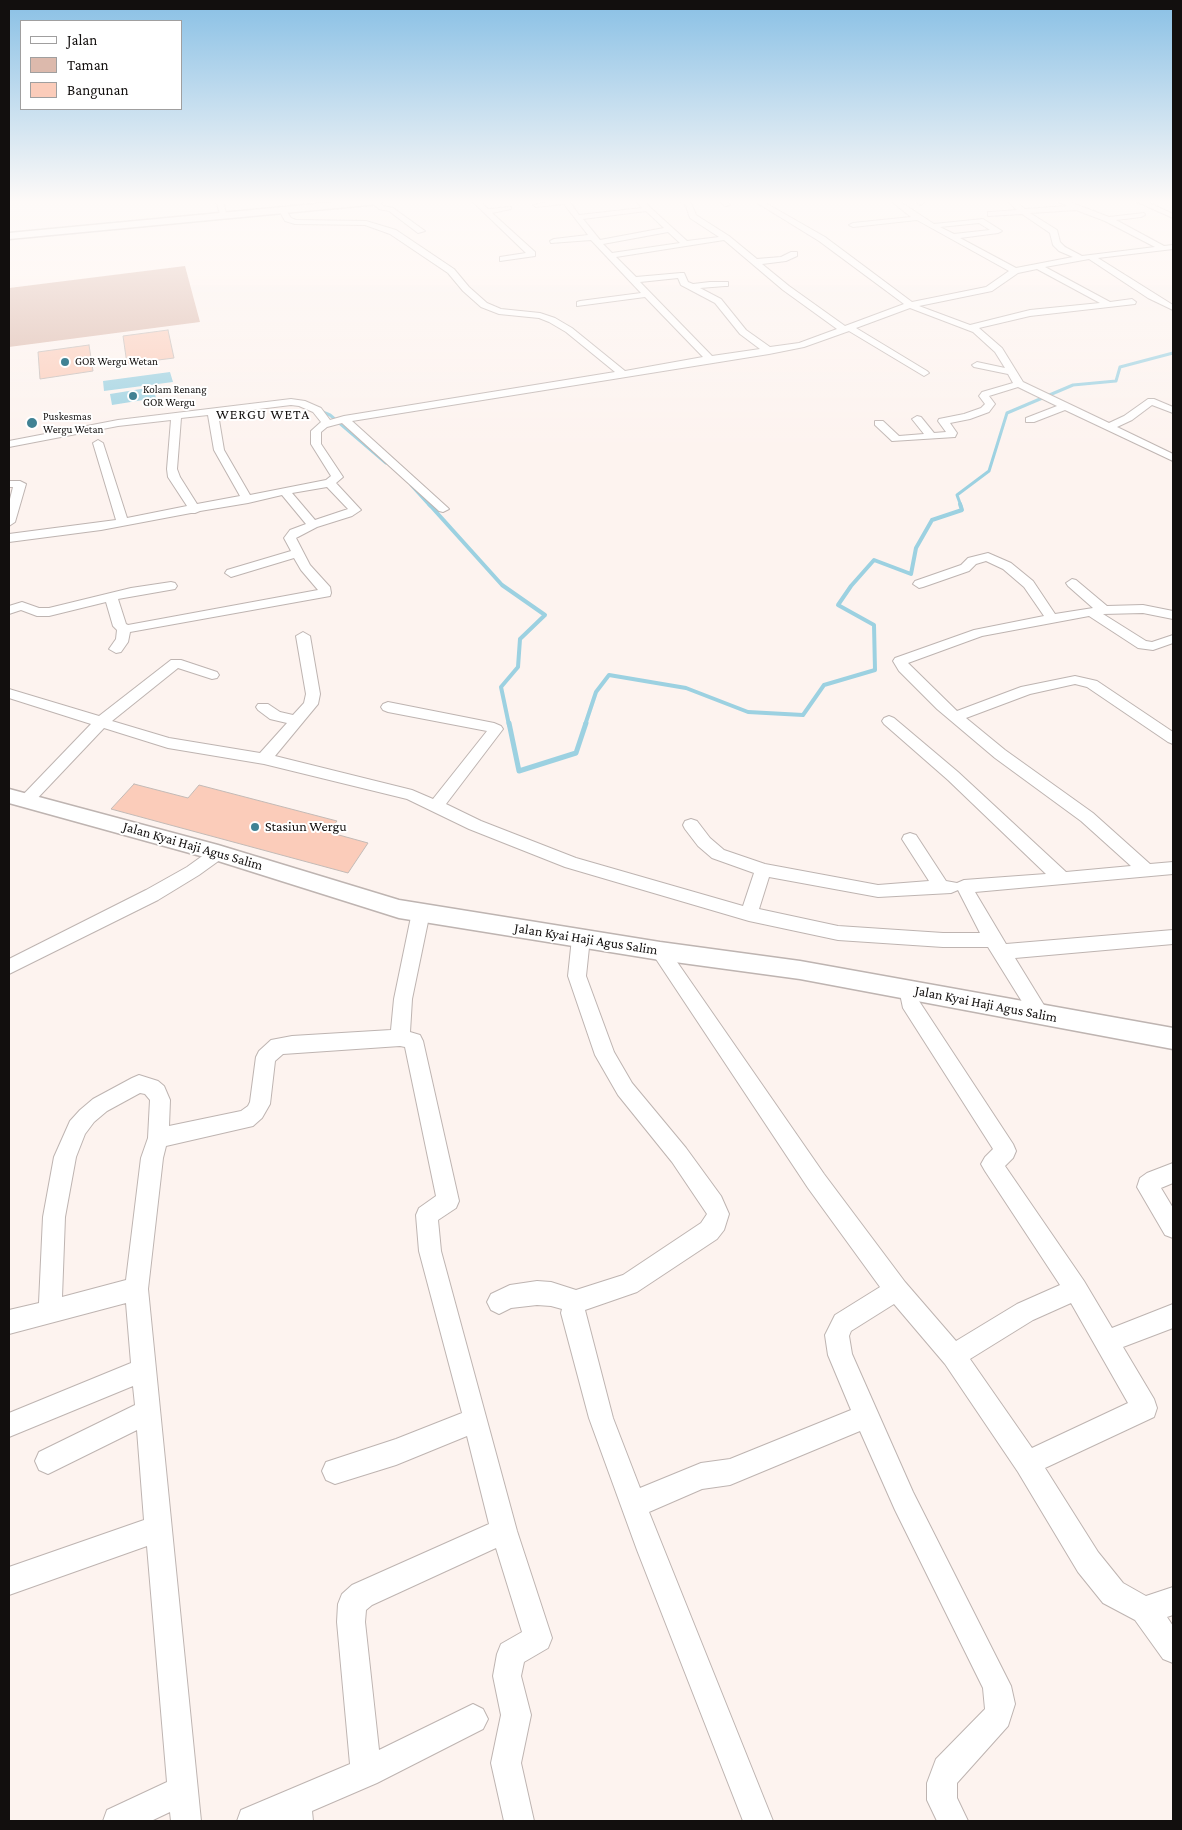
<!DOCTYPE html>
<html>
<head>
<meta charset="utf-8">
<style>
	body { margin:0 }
	#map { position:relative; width:1182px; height:1830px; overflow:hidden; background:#fdf3ef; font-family:"Crimson Pro",serif }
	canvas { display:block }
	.frame { position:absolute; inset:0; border:10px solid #120f0e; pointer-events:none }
	.legend { position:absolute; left:20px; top:20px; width:162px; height:90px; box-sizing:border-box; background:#fff; border:1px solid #a09f9f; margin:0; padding:6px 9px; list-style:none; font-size:15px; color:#120f0e }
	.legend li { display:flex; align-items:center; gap:10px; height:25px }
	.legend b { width:25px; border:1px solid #a09f9f }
</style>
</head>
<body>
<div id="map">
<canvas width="1182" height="1830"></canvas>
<div class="frame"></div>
<ul class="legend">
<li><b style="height:6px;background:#fff"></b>Jalan</li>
<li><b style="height:14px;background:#dcb9ac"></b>Taman</li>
<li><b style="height:14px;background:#fbccba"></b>Bangunan</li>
</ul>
</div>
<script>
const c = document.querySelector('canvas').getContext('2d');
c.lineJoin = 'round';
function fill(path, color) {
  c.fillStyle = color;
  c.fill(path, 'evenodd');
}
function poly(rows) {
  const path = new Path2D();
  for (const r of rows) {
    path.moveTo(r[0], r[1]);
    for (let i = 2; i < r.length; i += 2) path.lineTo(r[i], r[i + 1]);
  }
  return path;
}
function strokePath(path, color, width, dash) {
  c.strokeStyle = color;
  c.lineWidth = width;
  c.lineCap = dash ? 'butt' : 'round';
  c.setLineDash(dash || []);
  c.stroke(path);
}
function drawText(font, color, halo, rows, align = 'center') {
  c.font = font + ' "Crimson Pro",serif';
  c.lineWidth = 4;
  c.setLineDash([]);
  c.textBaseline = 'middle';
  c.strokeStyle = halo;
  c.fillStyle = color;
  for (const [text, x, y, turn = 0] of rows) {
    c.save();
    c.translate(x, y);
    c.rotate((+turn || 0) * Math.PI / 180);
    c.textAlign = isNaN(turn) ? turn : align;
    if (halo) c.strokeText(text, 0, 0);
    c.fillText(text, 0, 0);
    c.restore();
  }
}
fill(poly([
	[185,266,200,322,9,347,9,288]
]), '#dcb9ac');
fill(poly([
	[170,372,173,382,104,391,103,381],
	[153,387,156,398,112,405,110,394]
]), '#9cd1e1');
strokePath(poly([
	[318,410,330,415,386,463],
	[411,485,430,506],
	[961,506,957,495,989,471,1007,413,1073,385,1116,381,1120,367,1173,353]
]), '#9cd1e1', 3);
strokePath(poly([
	[429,504,502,585,545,615,520,639,518,667,501,687,509,725],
	[585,725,596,692,609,675,686,688,748,712,803,715,824,685,875,670,874,625,838,605,851,586,874,560,911,574,916,548,932,520,962,510,960,504]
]), '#9cd1e1', 4);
strokePath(poly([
	[509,723,519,771,576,753,586,723]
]), '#9cd1e1', 5);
const building = poly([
	[168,330,174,358,127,364,123,336,168,330],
	[89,345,93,371,40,379,38,352,89,345],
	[134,784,188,798,199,785,337,821,328,832,368,843,348,873,111,809,134,784]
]);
fill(building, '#fbccba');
strokePath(building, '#c3bab6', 1);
const minor = poly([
	[216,201,223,201,227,217,221,217,216,201],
	[377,201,383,206,393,208,425,231,418,233,389,211,379,209,371,202,377,201],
	[472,201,479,201,488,209,511,207,511,209,492,213,535,252,535,256,500,261,500,257,526,253,472,201],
	[552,201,569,201,579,215,642,208,636,201,643,201,687,241,719,237,690,218,686,206,680,201,688,201,692,205,696,215,729,236,757,259,781,257,791,252,797,252,797,256,786,261,762,264,789,286,845,326,904,304,819,241,754,201,762,201,825,237,912,302,986,287,1009,271,917,220,853,227,849,225,853,223,911,217,891,201,899,201,934,224,983,219,1002,231,998,233,960,238,1016,268,1073,257,1059,251,1053,245,1050,233,1022,214,988,216,988,212,991,212,1017,210,1007,201,1015,201,1025,209,1068,206,1057,201,1067,201,1109,217,1144,213,1145,215,1141,217,1116,220,1164,246,1173,245,1173,249,1098,258,1173,305,1173,310,1148,298,1089,259,1045,267,1110,302,1132,299,1136,302,1135,304,1030,316,979,328,1002,348,1023,382,1109,423,1124,416,1148,399,1154,399,1173,407,1173,413,1152,405,1132,420,1117,427,1173,454,1173,461,1065,410,1034,422,1026,422,1026,418,1057,406,1018,387,989,396,995,404,989,412,970,419,950,423,957,433,955,437,892,441,875,425,875,421,883,421,899,436,924,434,912,419,917,416,921,417,934,433,946,432,938,421,939,419,964,414,981,408,985,404,979,396,982,392,1013,383,1008,374,974,367,972,365,977,362,1005,368,995,352,973,332,910,308,856,328,927,371,929,373,924,376,849,331,804,347,769,354,352,421,447,507,449,509,443,512,439,511,342,423,327,427,321,432,321,444,343,477,336,483,361,510,352,516,317,527,296,538,310,565,330,587,331,593,330,596,130,632,128,642,121,652,116,653,109,649,116,639,117,630,113,626,106,602,49,616,37,616,21,610,9,614,9,606,22,602,39,608,49,608,131,588,171,582,175,583,177,586,175,589,118,599,126,624,128,625,318,590,301,570,294,558,231,577,225,573,227,570,291,551,284,538,290,530,306,524,282,495,248,503,200,511,195,513,191,513,101,530,9,542,9,534,116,520,93,443,98,440,103,443,127,518,187,506,168,477,167,469,171,420,118,426,9,447,9,441,118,420,291,399,305,401,321,408,330,420,344,416,615,372,566,332,549,322,539,318,499,314,481,307,463,291,448,273,390,234,365,225,295,224,285,221,279,210,281,209,285,209,291,218,296,220,366,221,396,230,454,269,469,287,487,303,501,309,540,313,555,318,572,328,625,371,703,357,645,297,577,306,577,302,580,301,641,293,591,240,551,243,550,241,554,239,588,235,564,204,536,207,533,205,552,201],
	[1076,210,1105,221,1155,247,1082,256,1065,247,1060,242,1057,230,1030,213,1076,210],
	[646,211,664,228,600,240,583,219,646,211],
	[979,223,990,230,954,234,940,227,979,223],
	[668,232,680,243,612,253,603,244,668,232],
	[724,240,783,290,837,329,799,343,770,347,746,330,721,299,700,288,725,286,728,286,728,282,710,282,693,284,688,282,684,273,681,273,636,277,616,257,724,240],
	[1037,269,1100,303,1030,310,970,325,919,306,992,291,1018,273,1037,269],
	[678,278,681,285,715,303,740,334,760,349,712,356,640,282,678,278],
	[291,405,299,406,313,412,321,422,311,431,311,444,331,476,326,480,250,495,224,450,218,414,291,405],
	[208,415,214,450,240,496,197,504,180,477,177,469,181,418,208,415],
	[327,487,348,509,315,520,292,493,327,487],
	[719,201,727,201,730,205,725,206,719,201],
	[915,201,923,201,924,203,921,205,915,201],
	[1135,201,1145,201,1173,214,1173,218,1135,201],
	[9,481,20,481,26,484,15,522,9,526,9,503,13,487,9,487,9,481],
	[988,553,1011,563,1033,581,1055,614,1093,608,1068,586,1066,583,1072,579,1076,580,1107,606,1143,605,1173,611,1173,619,1143,613,1103,614,1146,641,1152,642,1173,635,1173,643,1153,650,1138,648,1089,616,982,636,908,663,957,711,1021,687,1075,676,1097,681,1173,732,1173,744,1168,742,1087,687,1075,684,1030,694,966,718,1005,750,1093,813,1150,864,1173,862,1173,874,975,892,1006,944,1173,930,1173,944,1015,958,1050,1015,1048,1021,1041,1023,1034,1021,988,947,943,947,838,940,749,921,565,867,469,829,407,799,264,764,168,748,104,728,32,804,26,805,20,804,18,800,91,724,9,698,9,689,99,716,171,660,181,660,217,672,219,675,217,678,212,679,178,668,112,721,169,738,260,753,287,723,270,719,258,710,256,707,258,704,268,704,280,712,293,715,304,703,306,694,296,636,303,632,310,636,320,694,318,704,275,756,412,790,433,799,487,731,388,712,383,710,381,707,383,704,388,702,494,723,501,726,503,729,446,804,481,821,576,858,743,906,754,873,712,858,698,846,685,829,683,825,685,821,691,819,697,821,710,838,724,850,765,864,878,885,929,881,902,839,904,835,910,833,916,835,946,881,957,883,964,880,1046,874,948,780,884,724,882,721,884,718,889,716,894,718,958,772,1066,872,1131,866,1081,821,995,758,937,709,899,671,893,661,895,658,974,630,1044,616,1024,587,1003,569,986,561,976,564,969,571,923,587,919,588,913,584,915,581,961,565,968,558,988,553],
	[769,877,878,897,951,893,958,890,980,933,943,933,838,926,759,909,769,877],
	[218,847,224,849,226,853,224,857,199,875,158,900,9,974,9,959,146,890,187,867,212,849,218,847],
	[421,905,427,907,430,912,412,999,410,1032,420,1035,423,1041,459,1201,456,1208,438,1220,441,1251,517,1531,552,1638,548,1648,524,1662,521,1676,531,1715,521,1763,534,1821,504,1821,491,1763,501,1715,493,1676,497,1654,501,1644,522,1632,496,1548,372,1605,366,1610,365,1622,379,1750,473,1704,483,1709,488,1719,483,1729,377,1783,312,1811,313,1821,237,1821,241,1810,350,1764,337,1622,338,1604,342,1594,352,1585,489,1524,467,1436,396,1465,335,1484,326,1480,322,1471,326,1462,396,1439,462,1413,419,1251,416,1215,419,1208,436,1196,405,1047,400,1046,283,1054,275,1061,270,1104,262,1118,253,1126,166,1146,163,1158,148,1289,201,1821,171,1821,170,1812,151,1821,103,1821,107,1810,167,1782,147,1546,9,1595,9,1567,144,1520,137,1430,48,1474,39,1470,35,1461,39,1452,135,1405,133,1386,9,1437,9,1413,131,1363,126,1303,9,1334,9,1310,39,1303,43,1217,54,1157,70,1121,80,1110,93,1099,132,1078,139,1075,158,1081,164,1086,170,1100,169,1126,241,1111,248,1106,250,1102,256,1057,259,1051,271,1040,292,1036,391,1030,394,999,412,912,415,907,421,905],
	[140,1093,145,1094,150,1100,148,1138,141,1158,126,1280,62,1297,65,1217,76,1157,85,1134,94,1122,107,1111,140,1093],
	[581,931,587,933,590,938,586,976,614,1052,632,1083,686,1148,721,1196,729,1214,724,1230,717,1239,637,1292,585,1310,613,1418,640,1488,701,1463,730,1459,851,1410,828,1355,825,1335,835,1315,880,1287,808,1188,654,956,651,951,654,946,660,944,666,946,824,1174,905,1282,956,1341,1017,1304,1060,1285,985,1171,981,1164,985,1157,993,1149,903,1008,899,989,901,984,908,981,915,984,919,1001,1013,1144,1016,1151,1013,1158,1005,1166,1084,1281,1112,1328,1173,1304,1173,1328,1123,1347,1154,1399,1157,1408,1154,1417,1045,1468,1098,1552,1123,1583,1146,1596,1173,1587,1173,1615,1167,1617,1173,1626,1173,1663,1163,1659,1135,1620,1103,1603,1078,1572,1018,1472,945,1364,894,1304,851,1331,849,1336,852,1354,913,1492,1011,1686,1015,1704,1008,1726,957,1783,957,1798,968,1821,937,1821,927,1800,927,1783,936,1759,985,1709,983,1688,895,1510,860,1431,730,1485,702,1489,649,1512,773,1821,743,1821,637,1550,589,1418,561,1313,562,1309,551,1306,537,1305,511,1308,499,1314,491,1310,487,1302,491,1294,510,1285,537,1281,551,1282,576,1290,623,1275,701,1223,707,1214,672,1162,618,1095,595,1055,568,976,572,938,575,933,581,931],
	[1071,1303,1128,1403,1032,1448,970,1359,1033,1320,1071,1303],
	[1173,1163,1173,1183,1161,1188,1173,1208,1173,1238,1165,1235,1137,1187,1140,1178,1147,1173,1173,1163]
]);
const tertiary = poly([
	[347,201,383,201,379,204,9,239,9,233,347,201],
	[9,789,218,845,399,900,660,942,800,961,1173,1028,1173,1049,800,979,660,960,399,918,215,860,9,803,9,789]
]);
strokePath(minor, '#beb4b1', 2);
strokePath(tertiary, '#beb4b1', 3);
fill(minor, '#fff');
fill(tertiary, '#fff');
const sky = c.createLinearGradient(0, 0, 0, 458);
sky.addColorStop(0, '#89c0e5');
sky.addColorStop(0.44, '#fefaf8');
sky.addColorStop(1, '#fefaf800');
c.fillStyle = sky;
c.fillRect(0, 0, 1182, 458);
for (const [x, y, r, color] of [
	[65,362,5,"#408294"],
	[133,396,5,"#408294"],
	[32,423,6,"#408294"],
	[255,827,5,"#408294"]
]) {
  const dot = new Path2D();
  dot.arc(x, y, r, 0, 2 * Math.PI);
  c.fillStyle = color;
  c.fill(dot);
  strokePath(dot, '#fff', 2);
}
drawText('11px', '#120f0e', '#fff', [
	["GOR Wergu Wetan",75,362],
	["Kolam Renang",143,390],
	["GOR Wergu",143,403],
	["Puskesmas",43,417],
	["Wergu Wetan",43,430]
], 'left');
c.letterSpacing = '1px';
drawText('14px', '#120f0e', '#fff', [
	["WERGU WETA",263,415]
]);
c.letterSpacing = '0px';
drawText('14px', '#120f0e', '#fff', [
	["Stasiun Wergu",265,827]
], 'left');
drawText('14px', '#120f0e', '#fff', [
	["Jalan Kyai Haji Agus Salim",193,846,16],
	["Jalan Kyai Haji Agus Salim",586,939,9],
	["Jalan Kyai Haji Agus Salim",986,1004,11]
]);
</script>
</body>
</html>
